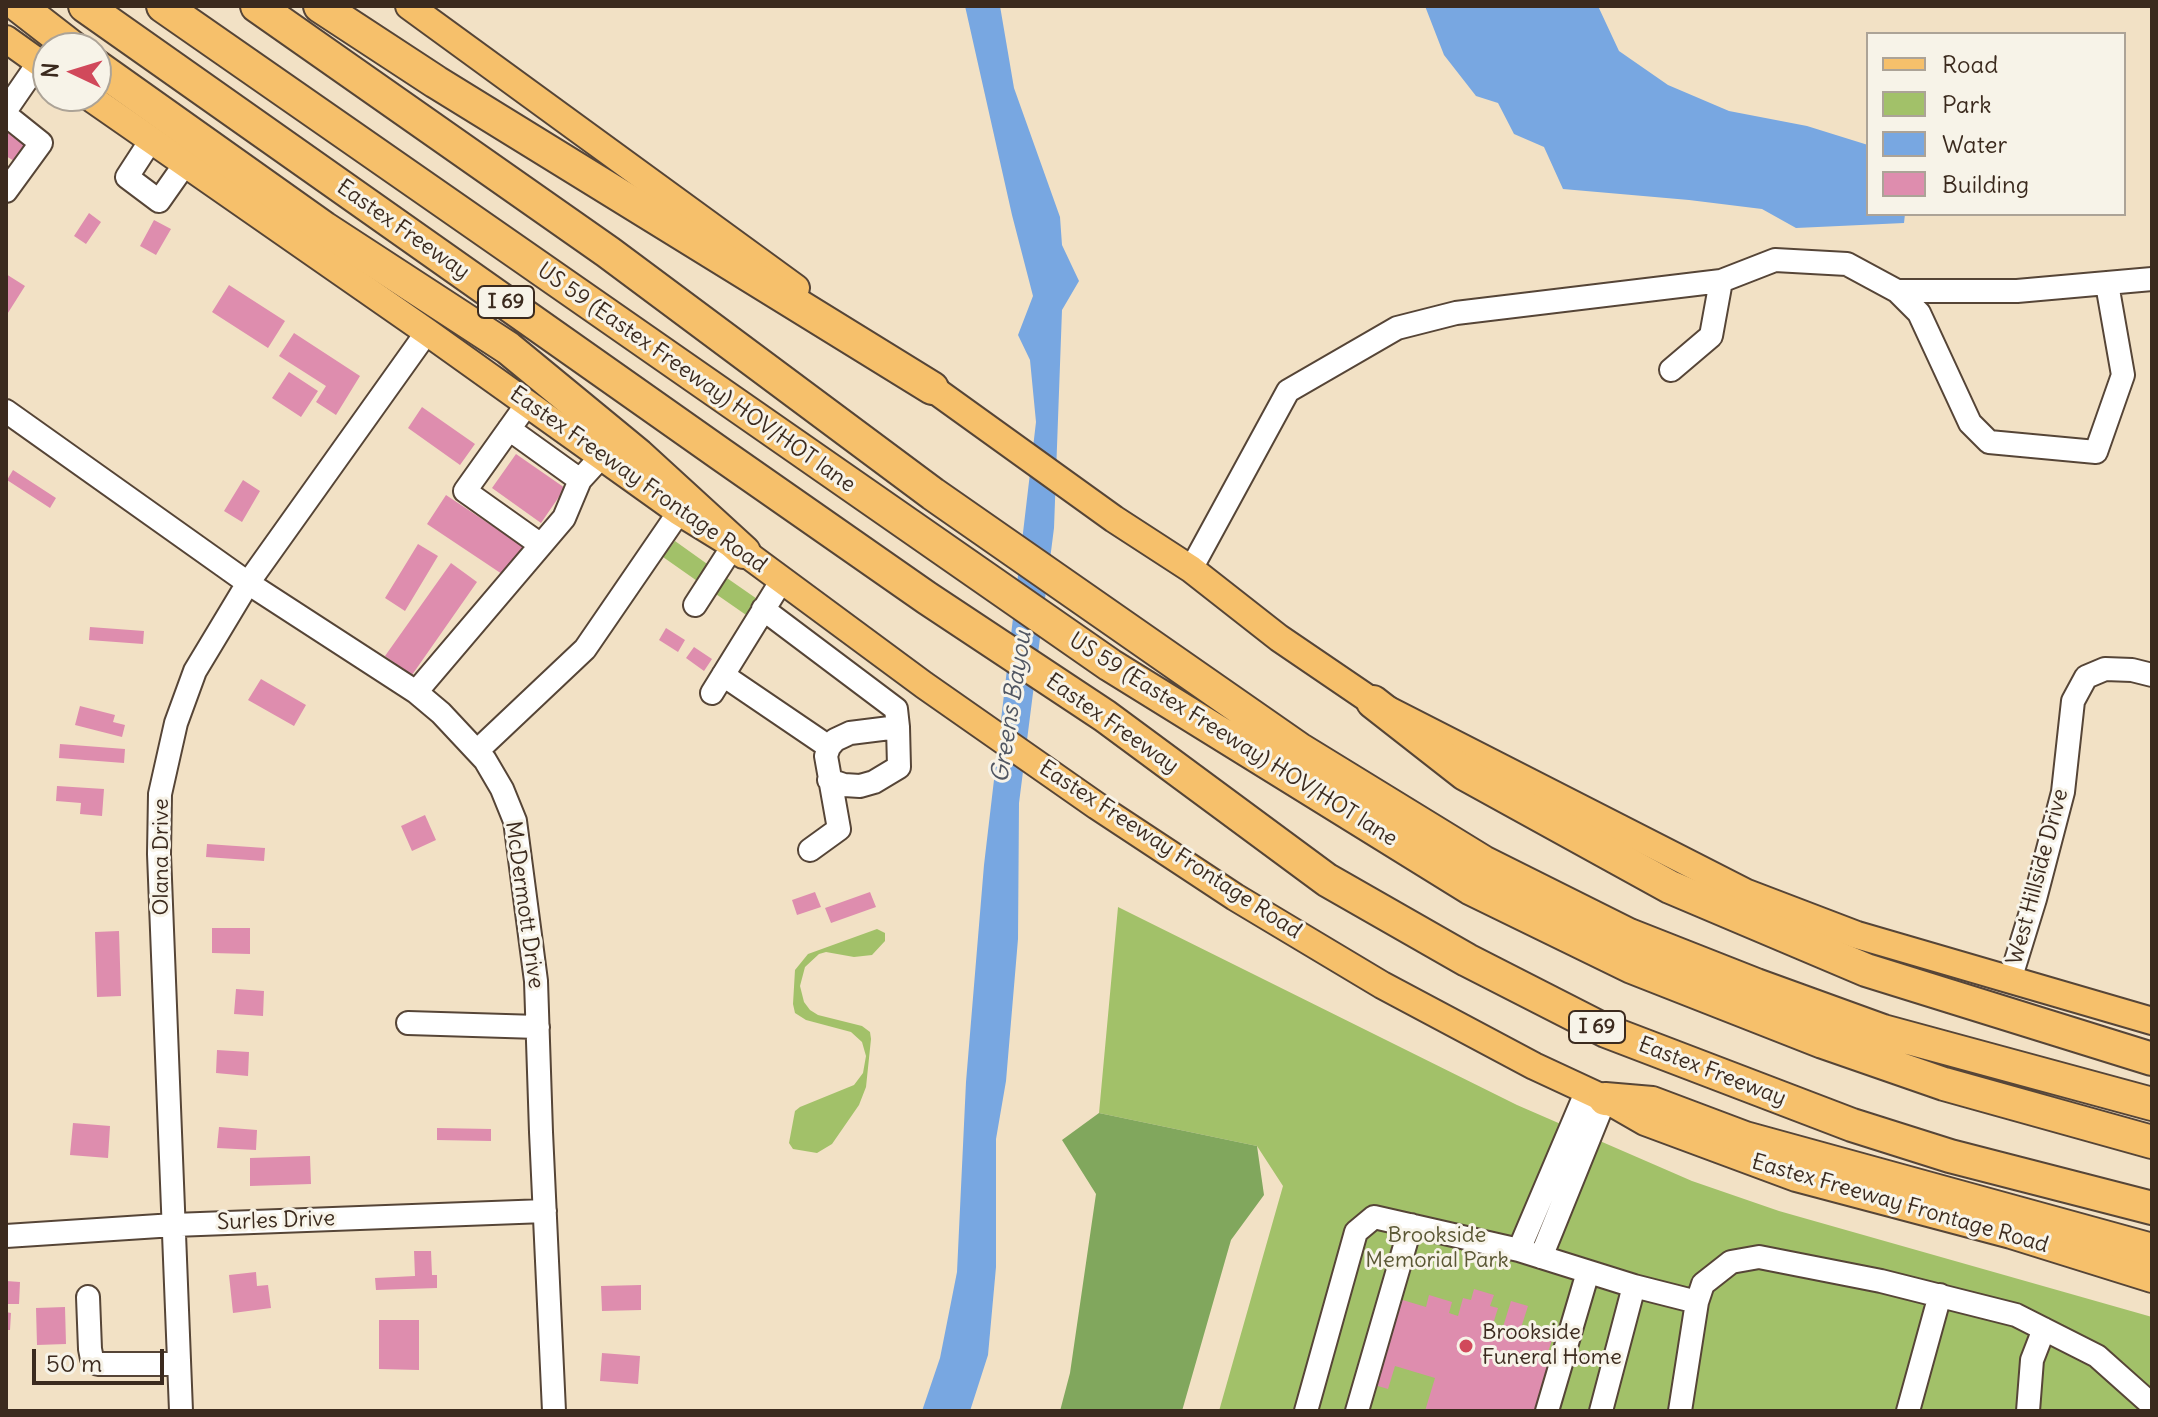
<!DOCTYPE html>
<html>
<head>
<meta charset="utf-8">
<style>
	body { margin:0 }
	#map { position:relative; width:2158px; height:1417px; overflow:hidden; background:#f2e1c5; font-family:Delius,sans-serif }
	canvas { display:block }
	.frame { position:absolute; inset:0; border:8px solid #3b2a1e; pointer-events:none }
	.legend { position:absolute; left:1866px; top:32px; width:260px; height:184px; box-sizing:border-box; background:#f7f3e8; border:2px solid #aca397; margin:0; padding:10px 14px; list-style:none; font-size:24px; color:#3b2a1e }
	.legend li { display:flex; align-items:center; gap:16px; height:40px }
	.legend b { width:40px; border:2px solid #aca397 }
	.north { position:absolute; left:32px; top:32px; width:80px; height:80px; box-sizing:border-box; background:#f7f3e8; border:2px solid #aca397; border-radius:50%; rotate:274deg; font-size:22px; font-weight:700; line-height:32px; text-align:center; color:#3b2a1e }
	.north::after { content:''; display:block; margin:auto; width:28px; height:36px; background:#d1495b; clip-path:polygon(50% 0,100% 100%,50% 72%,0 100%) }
	.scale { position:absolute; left:32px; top:1349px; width:132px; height:36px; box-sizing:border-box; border:4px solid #3b2a1e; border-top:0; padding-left:10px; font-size:24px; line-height:28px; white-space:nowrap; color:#3b2a1e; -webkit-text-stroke:6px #f7f3e8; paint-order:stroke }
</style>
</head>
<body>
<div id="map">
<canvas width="2158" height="1417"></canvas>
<div class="frame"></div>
<ul class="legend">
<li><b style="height:10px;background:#f6c06b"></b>Road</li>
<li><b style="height:22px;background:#a2c169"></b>Park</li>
<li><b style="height:22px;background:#78a7e1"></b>Water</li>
<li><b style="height:22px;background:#de8dae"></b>Building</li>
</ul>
<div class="north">N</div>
<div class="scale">50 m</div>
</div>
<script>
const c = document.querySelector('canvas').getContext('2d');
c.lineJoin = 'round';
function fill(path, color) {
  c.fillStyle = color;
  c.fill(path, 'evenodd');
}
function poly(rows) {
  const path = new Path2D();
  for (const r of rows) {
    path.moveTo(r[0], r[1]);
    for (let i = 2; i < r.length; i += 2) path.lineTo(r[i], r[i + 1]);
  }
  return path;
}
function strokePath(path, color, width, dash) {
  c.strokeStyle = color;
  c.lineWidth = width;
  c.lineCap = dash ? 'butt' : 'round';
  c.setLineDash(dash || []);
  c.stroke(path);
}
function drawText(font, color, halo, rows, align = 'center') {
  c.font = font + ' Delius,sans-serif';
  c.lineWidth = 6;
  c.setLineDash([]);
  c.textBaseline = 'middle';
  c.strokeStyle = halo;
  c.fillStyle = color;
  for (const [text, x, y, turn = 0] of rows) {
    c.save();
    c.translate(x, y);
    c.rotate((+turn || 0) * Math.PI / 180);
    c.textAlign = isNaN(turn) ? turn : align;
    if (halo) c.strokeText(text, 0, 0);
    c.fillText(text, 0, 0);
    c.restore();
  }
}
fill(poly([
	[675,541,710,566,700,583,663,557],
	[724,576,760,601,749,617,713,592],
	[1118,907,1517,1105,1692,1181,1779,1211,2152,1317,2152,1411,1219,1411,1283,1186,1257,1146,1099,1113],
	[877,929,885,933,885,941,872,955,854,957,826,952,819,954,805,967,800,986,804,1002,810,1010,818,1015,862,1026,870,1032,871,1039,866,1087,859,1105,832,1144,817,1153,793,1149,789,1143,795,1111,800,1107,854,1085,863,1073,866,1056,862,1042,851,1032,806,1020,795,1013,793,1004,795,970,808,954]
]), '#a2c169');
fill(poly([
	[1099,1113,1257,1146,1264,1195,1231,1240,1182,1411,1060,1411,1070,1373,1096,1194,1062,1140]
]), '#81a75d');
fill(poly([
	[965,6,1000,6,1014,88,1060,217,1062,245,1079,281,1062,310,1054,528,1019,803,1018,939,1006,1081,996,1139,996,1267,988,1355,970,1411,922,1411,940,1358,957,1272,966,1082,984,865,1036,422,1030,360,1018,335,1033,296,1012,215],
	[1425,6,1598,6,1619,51,1668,85,1729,111,1807,126,1868,145,1868,214,1905,214,1904,223,1796,228,1762,209,1689,200,1563,189,1544,147,1514,134,1498,103,1476,96,1444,55]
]), '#78a7e1');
fill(poly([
	[6,130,31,146,19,164,6,156],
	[89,213,101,222,86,244,74,236],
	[154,220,171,229,156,255,140,246],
	[6,274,25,286,6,316],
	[229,285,285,321,268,348,212,312],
	[294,333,360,376,336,415,316,402,326,386,279,356],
	[289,372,318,391,301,417,272,398],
	[422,407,475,444,460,465,408,428],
	[516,454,565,488,541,523,492,488],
	[13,470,56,498,50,508,7,480],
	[243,480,260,491,242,522,224,511],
	[446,495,524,547,505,576,427,524],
	[418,544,438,556,405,611,385,598],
	[451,563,477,582,412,675,385,656],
	[90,627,144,631,143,644,89,640],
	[666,628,685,640,678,652,659,640],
	[694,647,712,659,704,671,686,658],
	[261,679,306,705,294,726,248,700],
	[80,706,115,715,113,722,125,725,122,737,75,725],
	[60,744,125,749,124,763,59,758],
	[57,786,104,789,102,816,80,814,81,803,56,801],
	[425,815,436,840,412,851,401,826],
	[207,844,265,848,264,861,206,857],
	[815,892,821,907,797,915,792,900],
	[870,892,876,907,831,923,825,908],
	[212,928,250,928,250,954,212,953],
	[119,931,121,996,97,997,95,932],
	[236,989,264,991,263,1016,234,1014],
	[217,1050,249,1052,248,1076,216,1073],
	[73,1123,110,1126,108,1158,70,1155],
	[219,1127,257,1130,256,1150,217,1148],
	[437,1128,491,1129,491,1141,437,1140],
	[310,1156,311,1184,250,1186,250,1158],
	[414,1251,431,1251,432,1275,437,1275,437,1288,376,1290,375,1278,415,1276],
	[256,1272,257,1286,268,1285,271,1308,233,1313,229,1275],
	[6,1281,20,1282,19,1304,6,1304],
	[641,1285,641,1310,602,1311,601,1286],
	[1474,1289,1494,1295,1490,1306,1498,1308,1493,1324,1503,1327,1511,1301,1528,1306,1520,1331,1552,1340,1548,1352,1561,1356,1545,1411,1425,1411,1435,1378,1395,1366,1388,1389,1371,1384,1396,1298,1426,1307,1429,1295,1452,1302,1449,1313,1458,1316,1463,1298,1471,1300],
	[65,1307,66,1344,37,1345,36,1308],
	[6,1312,11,1313,10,1330,6,1330],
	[379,1320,419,1320,419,1370,379,1369],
	[602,1353,640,1356,638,1384,600,1381]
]), '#de8dae');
const minor = poly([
	[6,110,39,62],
	[6,115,41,143,6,191],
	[151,140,127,177,159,201,185,164],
	[1897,291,1919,313,1970,423,1989,442,2096,452,2123,375,2107,284],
	[1671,370,1711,336,1721,281],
	[527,404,465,491,541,545],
	[6,411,248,583,416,692,441,713,485,760,502,789,515,821,536,981,541,1132,554,1411],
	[509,429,580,480],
	[1191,569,1288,391,1397,328,1456,313,1721,281,1775,260,1847,264,1897,291,2017,291,2152,279],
	[695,605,733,546],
	[763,609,896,709,898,727,850,733,835,740,829,747,826,756,839,829,810,850],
	[723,675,829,747],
	[416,692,564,518,580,480,601,457],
	[712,693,782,580],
	[477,751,585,649,679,512],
	[829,780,844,785,860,786,874,782,899,767,898,727],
	[2010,980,2035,899,2063,792,2073,701,2086,677,2105,669,2132,670,2152,675],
	[408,1023,538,1027],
	[6,1236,174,1225,545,1211],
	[1519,1250,1587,1090],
	[1541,1257,1605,1099],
	[88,1297,90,1349,92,1359,98,1364,179,1364],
	[181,1411,159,854,160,794,169,754,176,723,195,671,248,583,427,332],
	[1306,1411,1356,1232,1374,1217,1519,1250,1634,1286,1697,1302],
	[1357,1411,1411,1225],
	[1547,1411,1588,1272],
	[1601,1411,1634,1286],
	[1680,1411,1697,1302,1703,1284,1731,1262,1759,1257,1881,1281,2016,1315,2097,1356,2152,1405],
	[1908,1411,1940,1295],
	[2028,1411,2032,1360,2044,1329]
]);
const major = poly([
	[409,6,796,288],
	[6,39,48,69],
	[88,96,427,332,679,512,744,552,924,685,1097,806,1235,897,1382,985,1534,1066,1605,1099,1645,1122,1796,1178,2011,1235,2152,1279],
	[918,378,1114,519,1191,569,1279,638,1373,702,1747,893,1857,935,2152,1021]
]);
const highway = poly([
	[19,6,73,48],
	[85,6,722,455,927,598,1105,716,1327,880,1467,960,1606,1031,1852,1125,1950,1156,2152,1208],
	[163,6,1110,665,1470,888,1632,967,1823,1042,1944,1084,2152,1142],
	[257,6,608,252,933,494,1299,749,1483,862,1629,935,1756,985,1883,1031,2152,1104],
	[320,6,436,82,932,388],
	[96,66,324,228,508,348,638,455,744,552],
	[1373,702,1465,774,1670,887,1866,970,2152,1059],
	[1605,1099,1652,1103,1745,1138,2152,1250]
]);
strokePath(minor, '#564537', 26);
strokePath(major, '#564537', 30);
strokePath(highway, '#564537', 36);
strokePath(minor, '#fff', 22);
strokePath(major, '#f6c06b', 26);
strokePath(highway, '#f6c06b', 32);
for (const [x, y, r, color] of [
	[1466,1346,8,"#d1495b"]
]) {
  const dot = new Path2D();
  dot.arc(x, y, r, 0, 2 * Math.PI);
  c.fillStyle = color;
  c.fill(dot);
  strokePath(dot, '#f7f3e8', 3);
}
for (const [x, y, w] of [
	[506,302,56],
	[1597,1027,56]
]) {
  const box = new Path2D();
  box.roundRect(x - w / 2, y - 16, w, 32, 6);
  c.fillStyle = '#f7f3e8';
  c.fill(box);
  strokePath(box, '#3b2a1e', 2);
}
drawText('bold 20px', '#3b2a1e', null, [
	["I 69",506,302],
	["I 69",1597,1027]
]);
drawText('22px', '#3b2a1e', '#f7f3e8', [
	["Eastex Freeway",403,230,35],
	["US 59 (Eastex Freeway) HOV/HOT lane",696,378,35],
	["Eastex Freeway Frontage Road",638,480,35],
	["Eastex Freeway",1112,724,35],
	["US 59 (Eastex Freeway) HOV/HOT lane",1233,740,32],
	["Eastex Freeway Frontage Road",1170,850,33],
	["Olana Drive",162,857,-90],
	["West Hillside Drive",2038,877,-75],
	["McDermott Drive",524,905,82],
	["Eastex Freeway",1712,1072,21],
	["Eastex Freeway Frontage Road",1900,1204,16],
	["Surles Drive",276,1221,-2]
]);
drawText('22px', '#5a5734', '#f7f3e8', [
	["Brookside",1437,1236],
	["Memorial Park",1437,1261]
]);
drawText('22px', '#3b2a1e', '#f7f3e8', [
	["Brookside",1482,1333],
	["Funeral Home",1482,1358]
], 'left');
drawText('italic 24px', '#505662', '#f7f3e8', [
	["Greens Bayou",1012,707,-81]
]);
</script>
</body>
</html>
